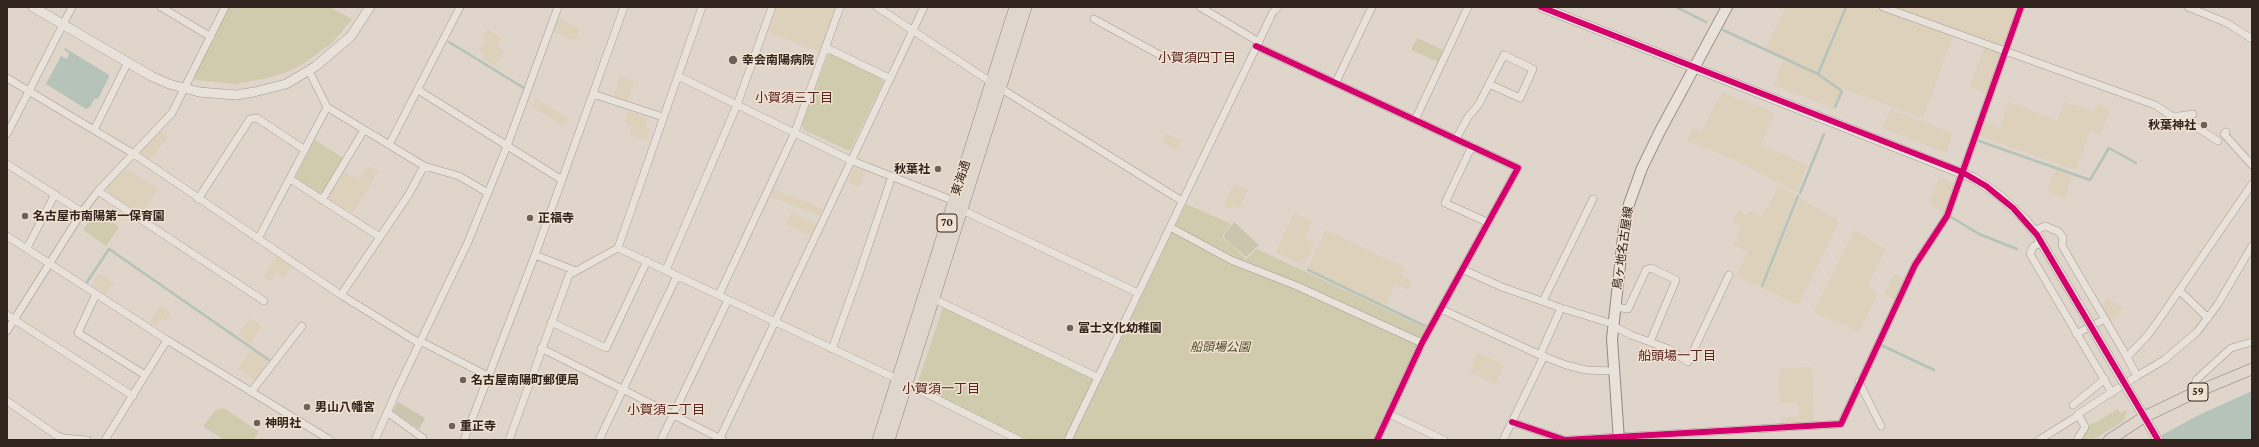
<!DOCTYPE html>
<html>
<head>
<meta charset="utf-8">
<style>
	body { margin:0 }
	#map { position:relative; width:2259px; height:447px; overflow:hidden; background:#dfd5ca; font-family:"Crimson Pro",serif }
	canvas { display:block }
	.frame { position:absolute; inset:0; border:8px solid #31231d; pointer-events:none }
</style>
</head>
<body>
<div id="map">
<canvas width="2259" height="447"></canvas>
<div class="frame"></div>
</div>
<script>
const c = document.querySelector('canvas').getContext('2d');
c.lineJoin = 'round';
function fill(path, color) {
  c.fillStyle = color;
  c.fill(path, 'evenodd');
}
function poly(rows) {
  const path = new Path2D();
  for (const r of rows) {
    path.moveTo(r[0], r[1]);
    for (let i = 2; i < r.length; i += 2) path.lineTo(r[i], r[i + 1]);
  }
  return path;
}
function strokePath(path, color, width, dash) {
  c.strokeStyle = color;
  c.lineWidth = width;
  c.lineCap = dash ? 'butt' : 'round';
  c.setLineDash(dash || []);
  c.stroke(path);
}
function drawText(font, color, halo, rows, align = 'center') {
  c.font = font + ' "Crimson Pro","Noto Sans JP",serif';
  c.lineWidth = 3;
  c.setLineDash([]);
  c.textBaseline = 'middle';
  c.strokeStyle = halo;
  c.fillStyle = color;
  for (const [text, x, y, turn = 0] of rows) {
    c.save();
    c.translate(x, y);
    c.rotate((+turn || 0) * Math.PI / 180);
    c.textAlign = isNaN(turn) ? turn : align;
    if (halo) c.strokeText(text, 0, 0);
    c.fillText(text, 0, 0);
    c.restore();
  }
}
fill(poly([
	[776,7,836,7,821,52,767,32],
	[1786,7,1844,7,1817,72,1766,49],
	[1847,7,1877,7,1953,35,1923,118,1842,88,1819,73],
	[1891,7,2018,7,2004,45,2002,46],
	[559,18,580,30,574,41,553,31],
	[488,29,502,39,497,46,505,52,495,66,484,58,485,55,479,51,486,40,482,37],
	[1985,45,2002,54,1988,94,1970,87],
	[1784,60,1817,75,1841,91,1833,108,1773,85],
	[620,76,634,81,627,103,613,98],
	[1722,92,1774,112,1761,145,1808,165,1797,192,1733,159,1687,141,1692,128,1701,132],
	[536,99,568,118,563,126,531,106],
	[2009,102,2057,120,2065,102,2094,112,2098,104,2110,109,2100,134,2090,131,2077,168,2073,169,1979,136,1983,123,2000,128],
	[1890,110,1953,133,1946,153,1883,128],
	[629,111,648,117,645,126,650,128,646,140,629,135,632,126,625,123],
	[160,132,168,137,149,161,142,156,141,152],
	[1166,133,1181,140,1177,150,1161,142],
	[368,166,378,172,353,213,330,200,330,195,344,172,359,180],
	[125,168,158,189,141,215,107,191,106,187],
	[858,168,866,171,859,187,848,182,853,170],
	[2056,169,2073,175,2064,198,2047,191],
	[1939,177,1956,184,1945,214,1929,203],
	[1234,184,1248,190,1239,208,1232,205,1230,209,1224,206],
	[1779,185,1796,196,1760,287,1737,276,1748,252,1733,245,1741,227,1732,223,1739,210,1747,215,1750,211,1762,217],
	[774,189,823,209,820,216,770,196],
	[1800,198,1839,221,1798,305,1763,288],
	[792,212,817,224,811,236,787,224],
	[1294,213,1312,221,1304,238,1314,243,1304,265,1276,252],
	[1326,230,1405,268,1402,276,1412,281,1408,290,1395,284,1385,306,1308,268],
	[1855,230,1885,249,1867,287,1878,293,1859,332,1814,312],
	[277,256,292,266,284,277,276,272,271,281,264,276],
	[100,273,114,283,106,294,92,284],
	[1894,274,1906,280,1896,300,1884,294],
	[2107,298,2122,308,2111,322,2102,308],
	[160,306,171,313,166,321,162,318,156,326,150,321],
	[250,318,262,326,250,343,238,335],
	[252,349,269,361,255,381,238,369],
	[1478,353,1504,365,1495,384,1469,372],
	[1812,367,1814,424,1781,425,1781,417,1799,416,1798,403,1780,403,1779,369]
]), '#ded1bb');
fill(poly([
	[229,7,329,7,352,19,333,42,303,64,287,72,268,78,236,84,196,80,194,77],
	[1417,38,1443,50,1438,62,1411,50],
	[831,54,882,79,883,83,850,150,847,150,804,130,802,124,828,55],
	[315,140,343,158,323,192,319,194,297,179,296,176],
	[1186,204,1231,224,1222,237,1246,259,1257,249,1425,328,1372,440,1028,440,917,385,943,307,1093,378,1102,379],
	[89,207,119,227,106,246,83,230,88,223,81,218],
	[224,408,259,432,253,440,224,440,203,426,216,410],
	[2118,409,2120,413,2127,410,2124,421,2092,440,2080,440,2086,432,2087,427]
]), '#d0cbad');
fill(poly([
	[1234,222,1259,245,1246,257,1225,239,1224,235],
	[398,402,425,418,419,429,393,411]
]), '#cbc5ad');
fill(poly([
	[65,48,109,75,109,77,98,99,94,99,90,107,86,109,46,84,61,56,67,59,69,53,64,50],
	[2252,391,2252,440,2153,440,2199,415]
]), '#b5c3b8');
strokePath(poly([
	[1676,7,1706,22],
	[1723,30,1818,74,1842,91,1835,107],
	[449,42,524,88],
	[1818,74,1846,7],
	[1979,141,2090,180,2109,148,2136,163],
	[1800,193,1824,134],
	[1951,217,1979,234,2017,249],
	[1308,270,1425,326],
	[87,282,109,249,269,360],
	[1762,286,1798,196],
	[1881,345,1934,370]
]), '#b5c3b8', 2.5);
const minor = poly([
	[161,7,211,37],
	[877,7,1000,88,1182,201],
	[1200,7,1259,42],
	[1883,7,2155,105,2173,117,2193,114],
	[2188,7,2227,23,2252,39],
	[1094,19,1160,55],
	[1256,46,1518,168,1422,343,1377,440],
	[825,47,889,78],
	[309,71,327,107,424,166,459,176,488,193],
	[678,76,850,160,954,201],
	[7,78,134,154,341,295,419,343],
	[1336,82,1372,7],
	[418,90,562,180],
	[593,94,663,117],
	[2179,116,2218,141],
	[1415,120,1468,7],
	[94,130,128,62],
	[2226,132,2224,134,2252,165],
	[7,134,72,7],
	[1456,139,1468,117,1479,104,1489,84,1504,55,1533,69,1520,98,1489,84],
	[389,145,460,7],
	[1472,146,1445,203,1489,223],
	[7,164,82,212],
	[290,179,380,237],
	[2252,184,2163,314,2148,335,2127,357,2137,376,2164,360,2197,332,2218,304,2252,246],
	[98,191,264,301],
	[198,199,250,119,257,118,305,150],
	[322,200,364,130],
	[962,210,1138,293],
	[1170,227,1231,260,1297,286,1422,343],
	[2034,231,2045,226,2059,232,2063,238,2062,245,2068,256,2127,357],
	[7,236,167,340,330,440],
	[258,239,327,107],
	[2041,242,2033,247,2030,254,2112,393],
	[27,248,55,194],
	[618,248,897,379,1019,440],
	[535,255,576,271],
	[666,270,737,105,772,7],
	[1464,270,1502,287,1561,308,1613,324],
	[2180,291,2208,318],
	[96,294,78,333,145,375],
	[341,295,409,194,424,166],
	[719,295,795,132,840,7],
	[934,299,1097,377],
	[1543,301,1593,199],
	[1615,307,1628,309,1646,270,1651,268,1676,280,1650,342],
	[1441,309,1540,355,1566,365,1586,370,1613,371],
	[7,315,133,396],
	[551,322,606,348,647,261],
	[1613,326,1631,335,1669,349,1688,362,1729,275],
	[7,331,82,212,98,191,172,113,225,7],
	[2076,334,2105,319],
	[420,341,490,377],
	[541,348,723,440],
	[832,349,860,271,892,176],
	[1540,355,1561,308],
	[1859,382,1881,426],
	[251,392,302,326],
	[2194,393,2196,380,2231,348,2252,342],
	[7,401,56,435,63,438,87,440],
	[2073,405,2105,379],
	[387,412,423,438,422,440],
	[1389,414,1444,440],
	[1512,422,1565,440,1841,424,1915,265,1947,216,2021,7],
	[105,440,167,340],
	[375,440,398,388,468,242,507,146,558,7],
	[464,440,535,255,624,7],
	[509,440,569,275,618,248,702,7],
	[599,440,677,276],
	[661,440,728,300],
	[719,440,924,7],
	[1068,440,1273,12,1278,7],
	[1503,440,1544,356],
	[2039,440,2079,415],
	[2077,440,2085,427,2078,414,2137,376]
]);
const tertiary = poly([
	[33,7,151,76,169,84,199,92,236,95,254,92,286,84,316,66,351,36,370,7],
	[1541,7,1974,178,2000,196,2026,221,2037,235,2084,314],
	[2127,388,2158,440]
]);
const secondary = poly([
	[1619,440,1612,339,1624,228,1629,204,1642,168,1660,131,1727,7]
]);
const primary = poly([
	[878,440,1015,7],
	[889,440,1026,7],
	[2109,440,2144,417,2194,393,2252,369]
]);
strokePath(minor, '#a49b94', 8);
strokePath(tertiary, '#a49b94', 10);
strokePath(secondary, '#948b83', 12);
strokePath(primary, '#89817a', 12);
strokePath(minor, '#e8e2db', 7);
strokePath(tertiary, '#e8e2db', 9);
strokePath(secondary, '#e8e2db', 10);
strokePath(primary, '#dfd6cd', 11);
const tertiaryBridge = poly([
	[2084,314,2127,388]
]);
strokePath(tertiaryBridge, '#a49b94', 10, []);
strokePath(tertiaryBridge, '#e8e2db', 9);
strokePath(poly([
	[1541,7,1962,172,1986,186,2013,208,2037,235,2158,440],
	[1256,46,1518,168,1422,343,1377,440],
	[1512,422,1565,440,1841,424,1915,265,1947,216,2021,7]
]), '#d6006c', 6);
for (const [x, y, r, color] of [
	[733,60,5,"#6e615a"],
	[2204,125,4,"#6e615a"],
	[938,169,4,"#6e615a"],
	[25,216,4,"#6e615a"],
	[530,218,4,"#6e615a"],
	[1070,328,4,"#6e615a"],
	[463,380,4,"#6e615a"],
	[307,407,4,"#6e615a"],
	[257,423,4,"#6e615a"],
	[452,426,4,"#6e615a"]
]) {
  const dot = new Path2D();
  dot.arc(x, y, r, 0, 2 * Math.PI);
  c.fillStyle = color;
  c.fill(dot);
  strokePath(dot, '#f0e1d0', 1.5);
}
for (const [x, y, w] of [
	[947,223,20],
	[2198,392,20]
]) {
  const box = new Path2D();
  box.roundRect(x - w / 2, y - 9, w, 18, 3);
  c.fillStyle = '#f0e1d0';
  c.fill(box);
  strokePath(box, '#31231d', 1);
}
drawText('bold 11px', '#31231d', null, [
	["70",947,223],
	["59",2198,392]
]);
drawText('bold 12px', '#31231d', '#f0e1d0', [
	["幸会南陽病院",742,60],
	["秋葉神社",2196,125,"right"],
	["秋葉社",930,169,"right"],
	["名古屋市南陽第一保育園",33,216],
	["正福寺",538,218],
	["富士文化幼稚園",1078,328],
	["名古屋南陽町郵便局",471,380],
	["男山八幡宮",315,407],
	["神明社",265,423],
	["重正寺",460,426]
], 'left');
drawText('12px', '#31231d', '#f0e1d0', [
	["東海通",961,178,-72],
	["鳥ヶ地名古屋線",1623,248,-82]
]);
drawText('italic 12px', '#484b26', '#f0e1d0', [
	["船頭場公園",1220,347]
]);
drawText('13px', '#582422', '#f0e1d0', [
	["小賀須四丁目",1197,58],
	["小賀須三丁目",794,98],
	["船頭場一丁目",1677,356],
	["小賀須一丁目",941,389],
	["小賀須二丁目",666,410]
]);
</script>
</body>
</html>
